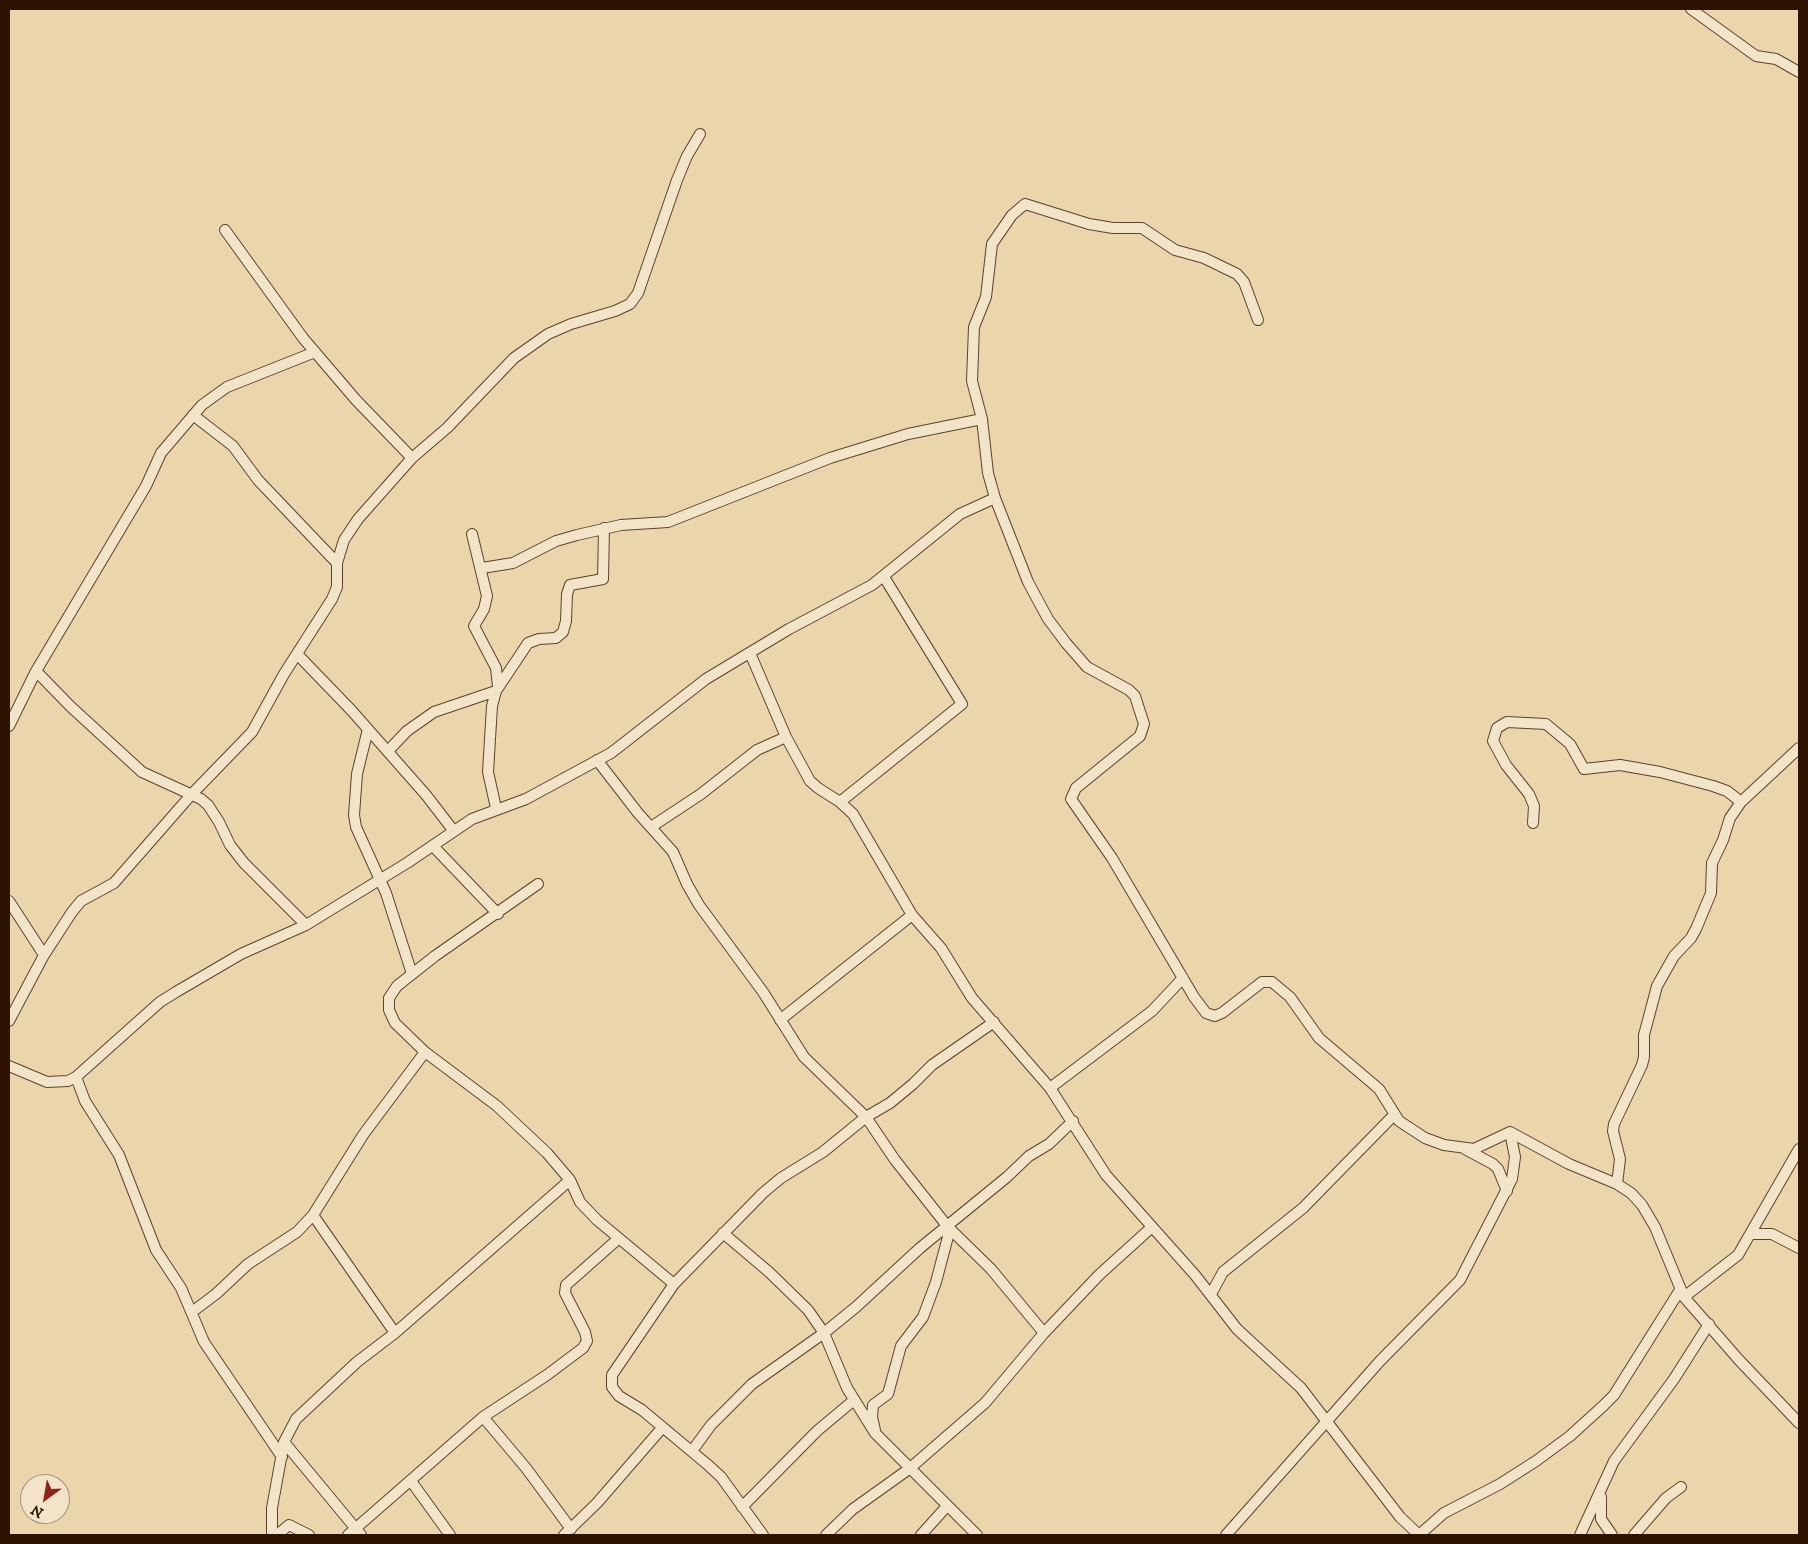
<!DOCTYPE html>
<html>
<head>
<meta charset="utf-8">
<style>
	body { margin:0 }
	#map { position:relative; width:1808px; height:1544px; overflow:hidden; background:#ebd5ab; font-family:"IM FELL DW Pica",serif }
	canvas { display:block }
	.frame { position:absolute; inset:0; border:10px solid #2d1200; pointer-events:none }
	.north { position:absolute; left:20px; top:1474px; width:50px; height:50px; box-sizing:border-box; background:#f2e4c8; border:1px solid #a39078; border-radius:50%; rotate:212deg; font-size:14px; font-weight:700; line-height:20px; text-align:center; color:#2d1200 }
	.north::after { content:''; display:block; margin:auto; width:18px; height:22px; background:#8f2418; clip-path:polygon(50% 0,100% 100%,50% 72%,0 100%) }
</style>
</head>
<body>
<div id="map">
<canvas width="1808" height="1544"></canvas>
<div class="frame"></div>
<div class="north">N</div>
</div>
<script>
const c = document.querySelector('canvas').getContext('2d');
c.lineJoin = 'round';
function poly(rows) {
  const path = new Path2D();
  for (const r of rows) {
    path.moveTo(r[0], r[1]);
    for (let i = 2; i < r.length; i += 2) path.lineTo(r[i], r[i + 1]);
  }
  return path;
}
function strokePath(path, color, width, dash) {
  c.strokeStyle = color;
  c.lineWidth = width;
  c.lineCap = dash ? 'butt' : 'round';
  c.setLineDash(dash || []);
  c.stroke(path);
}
const minor = poly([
	[1691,9,1756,56,1776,59,1799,72],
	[225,230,303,338,356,400,412,458],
	[1258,320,1244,282,1237,274,1204,258,1175,250,1142,228,1113,228,1089,224,1025,204,1012,215,992,244,986,297,974,327,972,381,982,419,988,473,995,498,1028,582,1048,619,1066,643,1087,667,1129,690,1135,696,1144,724,1140,736,1076,788,1071,799,1112,858,1194,997,1206,1013,1215,1016,1222,1013,1262,982,1272,982,1290,997,1319,1038,1379,1089,1399,1121,1425,1138,1444,1145,1474,1149,1510,1132,1569,1164,1617,1184,1631,1193,1642,1205,1655,1227,1684,1297,1739,1360,1799,1423],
	[193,415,233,446,258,480,337,563],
	[472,534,487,596,484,609,474,626,496,668,498,686],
	[482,568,513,563,556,541,577,535,621,525,668,522,830,458,908,434,982,419],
	[750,653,786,737,810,781,818,788,840,802,853,814,912,915,941,948,972,998,1050,1088,1106,1175,1195,1275,1237,1329,1301,1388,1400,1517,1419,1535],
	[297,654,352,711,426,795,453,830],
	[36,671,70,706,142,772,201,799,208,805,219,822,230,845,244,863,306,925],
	[9,726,36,671,146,486,161,453,202,405,227,387,315,352],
	[368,729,357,774,354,815,356,827,386,893,412,974],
	[388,751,407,731,434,712,496,691],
	[597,760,638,813,673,852,687,884,699,905,763,992,804,1057,866,1117,895,1160,948,1227,991,1269,1044,1333],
	[840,802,962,704,884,577],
	[496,808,488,772,492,706,496,691,528,643,539,639,556,638,563,632,566,621,567,594,570,585,603,579,604,528],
	[1533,823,1534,806,1529,794,1506,765,1493,741,1497,728,1507,722,1546,724,1570,744,1584,769,1620,765,1660,772,1713,786,1727,791,1741,802],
	[651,827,701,794,757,750,786,737],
	[433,846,498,914],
	[538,884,435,956,397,986,389,998,389,1010,395,1023,425,1052,497,1106,547,1153,570,1180,580,1202,597,1220,674,1284],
	[9,901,44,955],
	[780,1020,912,915],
	[9,1021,44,955,72,912,81,901,114,883,191,795,252,732,284,674,332,599,337,587,337,563,344,540,358,519,412,458,447,428,514,358,548,334,571,324,615,311,630,304,638,293,677,180,687,156,700,134],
	[9,1066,47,1082,68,1081,76,1077,160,1002,176,992,241,954,306,925,407,863,472,819,526,799,611,753,706,679,789,629,872,585,960,514,995,498],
	[76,1077,85,1101,119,1155,156,1250,181,1288,204,1342,282,1457],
	[1050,1088,1152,1011,1183,978],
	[1465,1149,1493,1164,1498,1169,1507,1191],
	[1617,1184,1620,1159,1613,1131,1614,1124,1642,1065,1644,1057,1644,1035,1657,986,1674,956,1691,938,1696,929,1711,893,1712,863,1723,840,1730,818,1741,802,1799,748],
	[313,1215,395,1333],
	[723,1233,769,1272,808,1310,824,1333,847,1388,875,1433,977,1535],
	[1752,1234,1772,1234,1799,1248],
	[1211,1294,1223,1272,1303,1208,1394,1115],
	[1684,1297,1738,1255,1799,1149],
	[192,1312,216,1294,248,1264,297,1232,313,1215,363,1135,425,1052],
	[483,1417,526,1468,571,1529],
	[875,1430,872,1417,873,1405,888,1394,901,1346,923,1317,936,1282,950,1229],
	[284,1442,361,1535],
	[692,1451,711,1425,752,1384,824,1333,856,1307,920,1248,1007,1177,1029,1156,1049,1144,1073,1121],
	[411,1481,450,1535],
	[1601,1497,1601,1519,1612,1535],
	[742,1507,817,1431,854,1400],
	[272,1535,272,1508,284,1442,296,1419,357,1362,395,1333,570,1180],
	[277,1535,289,1525,309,1535],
	[348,1535,483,1417,547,1375,583,1348,587,1341,585,1332,565,1293,566,1285,618,1239],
	[564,1535,597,1503,662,1428],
	[763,1535,721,1477,708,1465,642,1410,619,1396,612,1387,612,1375,674,1284,763,1193,781,1178,823,1152,866,1117,890,1103,913,1084,932,1065,994,1022],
	[826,1535,853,1509,909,1469,985,1403,1044,1333,1099,1275,1152,1227],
	[921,1535,947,1506],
	[1226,1535,1380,1361,1460,1280,1512,1179,1515,1157,1510,1132],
	[1419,1535,1444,1513,1500,1484,1536,1461,1570,1436,1603,1406,1614,1395,1680,1290],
	[1580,1535,1614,1461,1674,1379,1709,1324],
	[1634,1535,1666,1498,1681,1487]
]);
strokePath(minor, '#5c432b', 12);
strokePath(minor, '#f2e4c8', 10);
</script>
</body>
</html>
